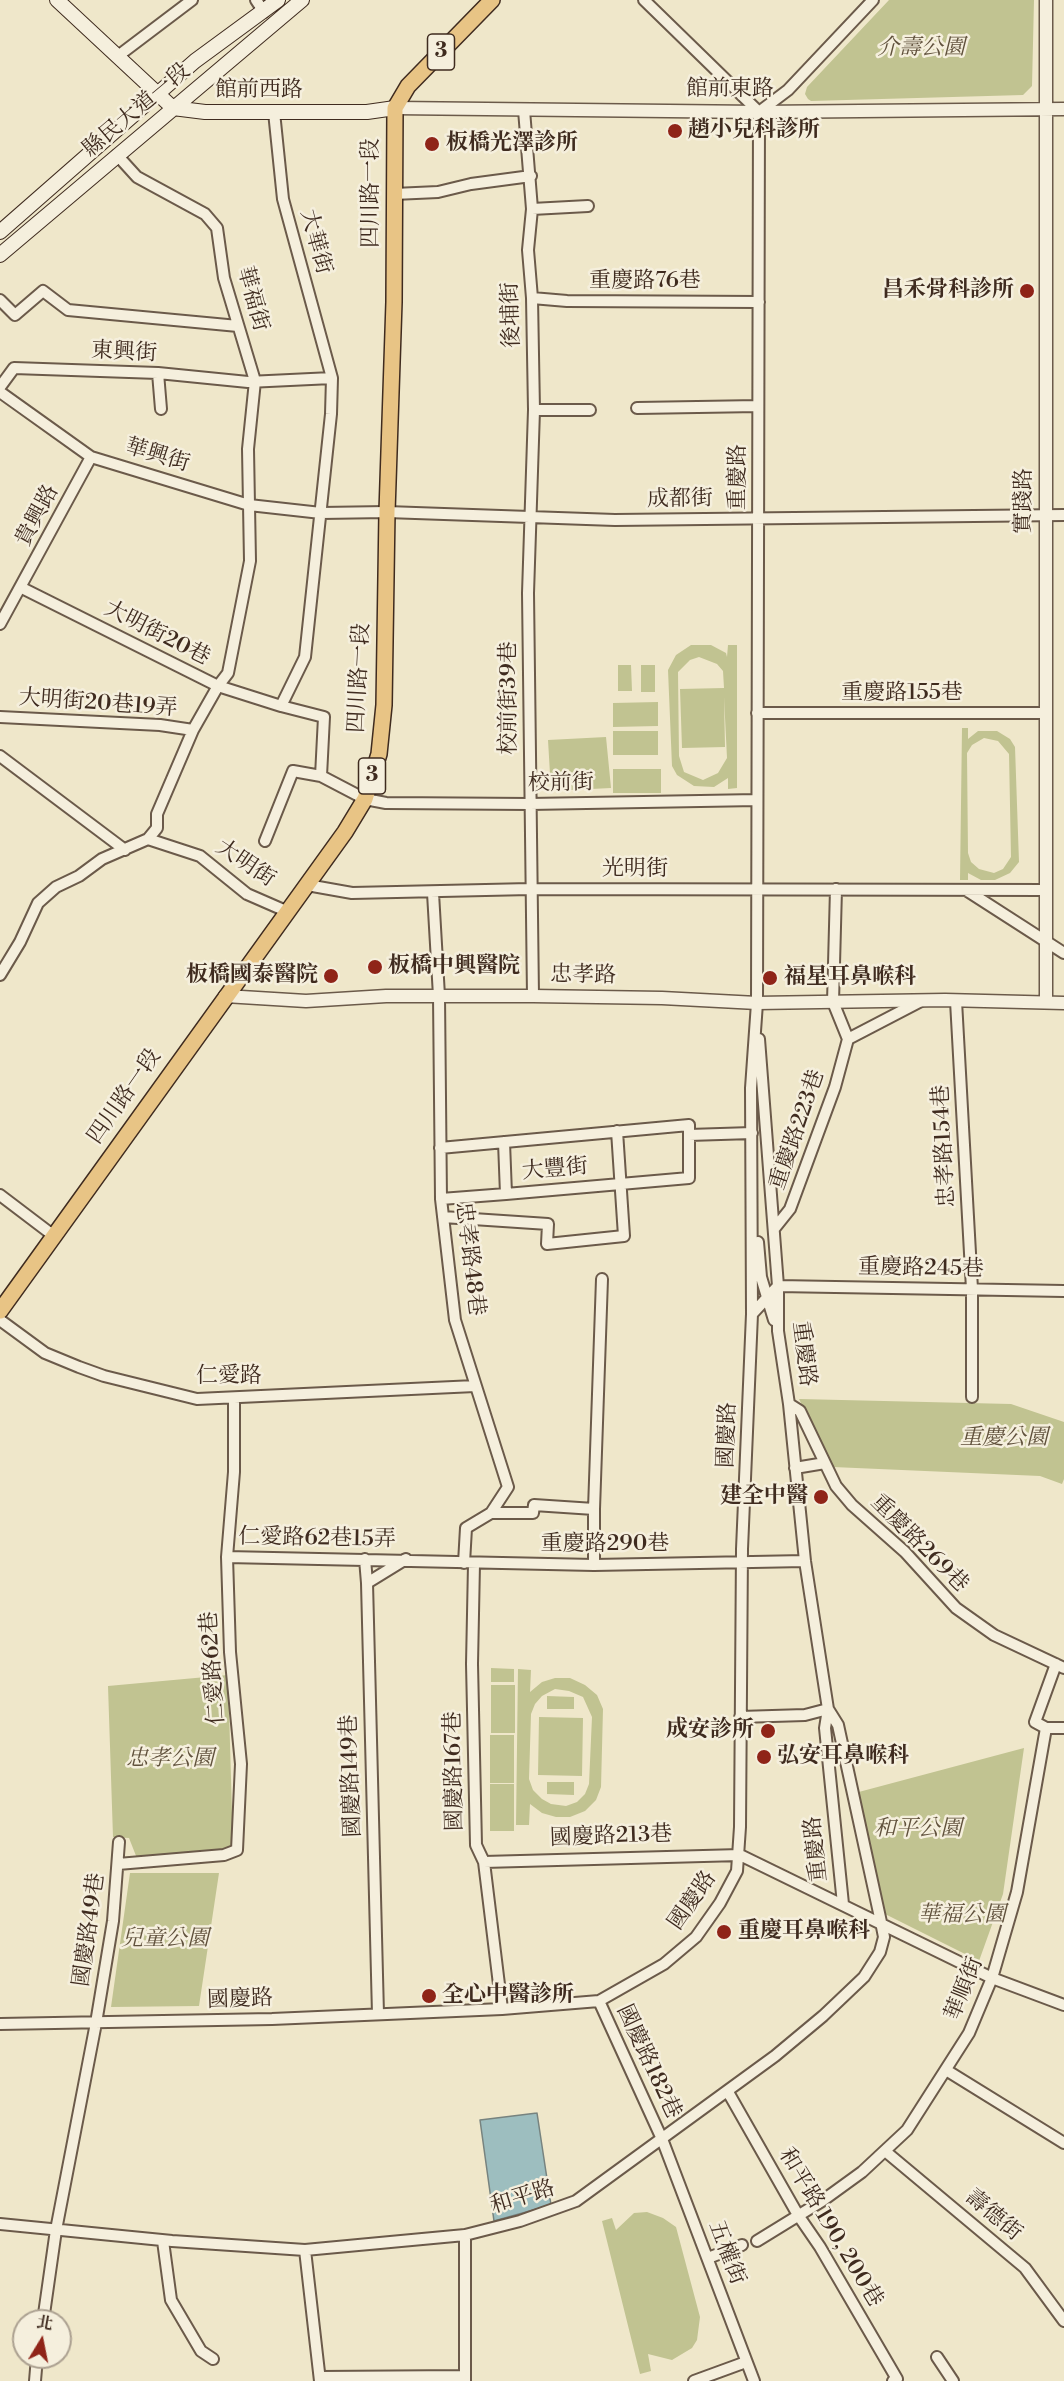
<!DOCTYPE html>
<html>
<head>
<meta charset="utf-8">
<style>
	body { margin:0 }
	#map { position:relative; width:1064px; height:2381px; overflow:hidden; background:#efe7ca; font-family:"Libre Bodoni","Noto Serif TC",serif }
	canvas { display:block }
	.north { position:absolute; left:12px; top:2309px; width:60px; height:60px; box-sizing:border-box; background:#f5efdd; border:2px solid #aca191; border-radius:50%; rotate:10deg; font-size:16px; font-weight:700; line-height:24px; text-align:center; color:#3f2b1f }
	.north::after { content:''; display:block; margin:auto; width:21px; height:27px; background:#8f2418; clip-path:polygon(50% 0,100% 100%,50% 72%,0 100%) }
</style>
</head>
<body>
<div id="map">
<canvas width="1064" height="2381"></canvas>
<div class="north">北</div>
</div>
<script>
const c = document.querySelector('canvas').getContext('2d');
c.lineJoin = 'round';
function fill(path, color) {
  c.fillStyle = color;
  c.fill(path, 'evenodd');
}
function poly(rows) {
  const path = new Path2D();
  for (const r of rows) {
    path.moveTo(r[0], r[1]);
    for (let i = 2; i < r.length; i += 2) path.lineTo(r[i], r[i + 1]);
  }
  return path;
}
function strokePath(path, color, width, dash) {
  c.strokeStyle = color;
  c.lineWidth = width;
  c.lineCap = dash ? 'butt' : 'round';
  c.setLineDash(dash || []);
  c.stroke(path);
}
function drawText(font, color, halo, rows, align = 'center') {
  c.font = font + ' "Libre Bodoni","Noto Serif TC",serif';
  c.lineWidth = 5;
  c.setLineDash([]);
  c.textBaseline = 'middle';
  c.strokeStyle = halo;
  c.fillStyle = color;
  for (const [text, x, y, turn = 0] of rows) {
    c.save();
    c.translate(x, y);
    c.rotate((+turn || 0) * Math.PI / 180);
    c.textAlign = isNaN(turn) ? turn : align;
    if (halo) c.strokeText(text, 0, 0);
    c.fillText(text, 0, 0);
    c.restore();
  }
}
fill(poly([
	[889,0,1034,0,1032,86,1023,95,811,101,808,99,805,94,807,87],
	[691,645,711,645,726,653,727,657,728,645,737,645,737,788,728,789,728,778,714,787,694,786,677,775,672,766,668,670,676,655],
	[699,657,717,664,723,671,724,688,680,689,682,748,725,747,724,697,727,758,718,773,703,780,684,772,679,756,678,672,690,660],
	[618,665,631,665,632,691,618,691],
	[641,665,655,665,655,692,641,692],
	[658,702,658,726,613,727,613,703],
	[962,728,968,728,968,739,978,731,997,731,1010,739,1015,747,1019,862,1010,873,995,880,981,880,968,873,968,880,960,880],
	[984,738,998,741,1009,754,1011,857,1003,869,994,873,979,869,971,862,968,853,967,753,972,745],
	[613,731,658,731,658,755,613,755],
	[606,737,611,788,551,791,548,740],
	[613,769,661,769,661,793,613,793],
	[799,1399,1011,1404,1064,1422,1064,1479,1062,1484,1040,1476,833,1467],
	[491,1668,514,1669,514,1682,491,1682],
	[518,1669,531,1670,530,1692,542,1682,555,1678,570,1678,585,1685,597,1695,603,1709,601,1787,596,1800,585,1811,570,1817,556,1817,542,1813,530,1804,529,1825,516,1825],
	[555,1689,569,1691,583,1697,592,1717,589,1784,585,1794,577,1802,566,1806,551,1804,542,1799,533,1790,529,1779,531,1714,535,1704,542,1696],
	[228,1675,233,1847,223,1861,140,1866,129,1838,113,1837,108,1686],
	[491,1685,515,1685,515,1733,491,1733],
	[547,1696,574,1697,574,1709,547,1709],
	[539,1717,583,1718,582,1776,538,1775],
	[490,1735,514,1735,514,1783,490,1783],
	[1024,1748,1003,1894,979,1961,883,1913,855,1793],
	[547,1782,574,1782,574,1795,547,1794],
	[490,1784,514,1784,514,1831,490,1831],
	[130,1873,219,1873,199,2006,111,2007],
	[647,2212,663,2218,676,2227,700,2317,697,2340,692,2348,672,2360,648,2354,651,2371,640,2374,602,2221,612,2218,616,2230,634,2213]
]), '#c1c391');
const water = poly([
	[537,2113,551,2205,494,2221,480,2120,537,2113]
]);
fill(water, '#9dbebf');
strokePath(water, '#77837f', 1.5);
const minor = poly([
	[256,0,264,12],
	[118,56,192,0],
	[524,110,532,209,528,250,532,298,534,410,528,593,533,996],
	[759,112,788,90,873,0],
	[117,155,137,177,205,214,217,228,224,278,255,381,248,449,250,561,228,673,218,686,281,706,305,657,331,414,332,378,283,199,274,112],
	[394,194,438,192,471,184,531,176],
	[532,209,588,206],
	[532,298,567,301,759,302],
	[0,300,15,315,43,291,68,310,238,326],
	[158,373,161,409],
	[0,387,14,368,158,373,248,382,332,378],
	[0,392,91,457,249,505,321,513,387,512,615,520,1064,515],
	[637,408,758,406],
	[534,410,590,410],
	[0,624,91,457],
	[281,706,324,717,321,776,365,799,386,803,530,804,757,800],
	[757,713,1046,713],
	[0,717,160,725,193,730],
	[0,756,125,850],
	[148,839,200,856,247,894,286,911],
	[265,841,293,771,321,776],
	[307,885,352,893,530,889,1046,890],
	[836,889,833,1002,848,1039],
	[966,890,1064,953],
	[433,893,439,996,441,1199,455,1320,508,1487,491,1513],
	[0,975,20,942,38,903,56,887,79,876,102,859,148,839,157,828,157,814,193,730,218,686,22,588],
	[956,1001,972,1289,972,1397],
	[759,1039,778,1286,778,1331,789,1404,805,1561,828,1709,825,1728,843,1904],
	[504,1142,506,1194,689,1178,689,1135],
	[440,1148,689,1125,689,1135,752,1133],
	[0,1195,54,1236],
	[441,1199,506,1194],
	[443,1217,548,1224,547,1244,624,1236,617,1131],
	[774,1229,790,1209,835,1087,848,1039,921,1001],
	[758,1242,761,1277,774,1320],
	[752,1314,778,1286,1064,1291],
	[0,1320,45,1353,79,1367,104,1376,197,1399,475,1386],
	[789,1404,800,1411,836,1486,852,1505,905,1552,956,1608,994,1635,1064,1668],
	[795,1468,825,1463],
	[594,1509,602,1279],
	[227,1557,594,1565,805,1561],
	[365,1559,367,1583],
	[464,1563,466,1528,491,1513,533,1513,534,1505,594,1509,594,1565],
	[474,1564,472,1664,476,1845,484,1862,502,2009],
	[1056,1664,1035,1722,1046,1728,1064,1728],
	[740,1717,805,1715,828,1709],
	[484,1862,740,1855,992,1978,1064,2005],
	[118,1864,224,1855,237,1850,241,1764,230,1652,227,1557,234,1472,234,1399],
	[599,2001,662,2139,754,2381],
	[378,2014,367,1583,406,1559],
	[0,2024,272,2019,502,2009,599,2001,664,1964,696,1937,720,1903,737,1871,740,1827,742,1549,752,1314,751,1088,757,1003,759,112,644,0],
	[946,2070,1064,2143],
	[728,2092,798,2215,820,2247,897,2379,893,2381],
	[885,2151,1025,2268,1064,2321],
	[0,2224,172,2241,305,2250,465,2235,520,2221,576,2201,775,2056,823,2016,864,1977,880,1952,884,1937,881,1922,838,1725,828,1709],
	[163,2241,171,2300,201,2351,213,2359],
	[757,2241,822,2201,862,2172,907,2130,969,2033,992,1978,1017,1892,1046,1728],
	[305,2250,320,2381],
	[708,2258,742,2245],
	[43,2321,56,2230,96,2023,113,1921,119,1842],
	[937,2357,953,2381],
	[320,2377,465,2376],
	[35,2381,37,2357],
	[465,2381,465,2235],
	[694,2381,746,2362]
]);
const tertiary = poly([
	[1046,0,1046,1002],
	[395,108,759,112,1064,109],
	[225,996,306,1001,386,996,533,996,662,998,757,1003,945,1000,1064,1003]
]);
const secondary = poly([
	[57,0,173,108,205,112,367,112,395,108],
	[0,232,195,61,278,0],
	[0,255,302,0]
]);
const primary = poly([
	[0,1311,345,832,365,799,379,754,384,705,387,512,394,302,395,108,408,86,492,0]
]);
strokePath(minor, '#6b5a4a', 14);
strokePath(tertiary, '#6b5a4a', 15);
strokePath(secondary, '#3f2b1f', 16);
strokePath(primary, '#3f2b1f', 18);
strokePath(minor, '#f5efdd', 10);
strokePath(tertiary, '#f5efdd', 12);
strokePath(secondary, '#f5efdd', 14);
strokePath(primary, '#e8c485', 15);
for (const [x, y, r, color] of [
	[675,131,8,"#8f2418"],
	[432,144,8,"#8f2418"],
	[1027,291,8,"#8f2418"],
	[375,967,8,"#8f2418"],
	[331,976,8,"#8f2418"],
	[770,978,8,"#8f2418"],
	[821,1497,8,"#8f2418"],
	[768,1731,8,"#8f2418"],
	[764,1757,8,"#8f2418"],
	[724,1932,8,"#8f2418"],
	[429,1996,8,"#8f2418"]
]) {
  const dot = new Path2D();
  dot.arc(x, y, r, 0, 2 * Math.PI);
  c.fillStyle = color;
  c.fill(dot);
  strokePath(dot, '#f5efdd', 2);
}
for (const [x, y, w] of [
	[441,52,27],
	[372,776,27]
]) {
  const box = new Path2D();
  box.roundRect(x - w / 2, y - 18, w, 36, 4.5);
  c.fillStyle = '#f5efdd';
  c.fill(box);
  strokePath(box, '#3f2b1f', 1.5);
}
drawText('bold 21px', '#3f2b1f', null, [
	["3",441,52],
	["3",372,776]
]);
drawText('italic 22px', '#60513c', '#f5efdd', [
	["介壽公園",921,49],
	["重慶公園",1004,1439],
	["忠孝公園",170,1760],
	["和平公園",918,1830],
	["華福公園",962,1916],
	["兒童公園",165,1940]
]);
drawText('22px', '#3f2b1f', '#f5efdd', [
	["館前東路",730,90],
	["館前西路",259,91],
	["縣民大道一段",137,111,-40],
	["四川路一段",372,193,-90],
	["大華街",315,242,75],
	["重慶路76巷",645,282],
	["華福街",252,299,75],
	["後埔街",512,315,-92],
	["東興街",124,353,3],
	["華興街",157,456,17],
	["重慶路",739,477,-90],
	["成都街",680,500,-1],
	["實踐路",1025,501,-90],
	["貴興路",38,516,-62],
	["大明街20巷",157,634,27],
	["四川路一段",360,678,-87],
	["重慶路155巷",902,694],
	["校前街39巷",510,698,-90],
	["大明街20巷19弄",98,704,4],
	["校前街",561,784,-1],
	["大明街",245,864,34],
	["光明街",635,870],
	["忠孝路",583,976,1],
	["四川路一段",125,1097,-55],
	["重慶路223巷",798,1130,-71],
	["忠孝路154巷",945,1146,-93],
	["大豐街",555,1170,-5],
	["忠孝路48巷",469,1259,83],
	["重慶路245巷",921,1269,1],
	["重慶路",803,1354,83],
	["仁愛路",229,1377],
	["國慶路",728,1435,-88],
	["仁愛路62巷15弄",317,1539,1],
	["重慶路269巷",919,1544,45],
	["重慶路290巷",605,1545],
	["仁愛路62巷",214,1668,-94],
	["國慶路167巷",455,1771,-91],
	["國慶路149巷",352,1776,-92],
	["國慶路213巷",611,1837,-2],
	["重慶路",817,1849,-96],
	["國慶路",693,1901,-55],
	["國慶路49巷",90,1930,-82],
	["華順街",965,1989,-68],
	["國慶路",240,2000,-2],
	["國慶路182巷",648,2062,65],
	["和平路",523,2198,-17],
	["壽德街",993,2216,40],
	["和平路 190, 200巷",830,2228,59],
	["五權街",726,2253,69]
]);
drawText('bold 22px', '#3f2b1f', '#f5efdd', [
	["趙小兒科診所",688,131],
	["板橋光澤診所",446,144],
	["昌禾骨科診所",1014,291,"right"],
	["板橋中興醫院",388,967],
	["板橋國泰醫院",318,976,"right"],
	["福星耳鼻喉科",784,978],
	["建全中醫",808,1497,"right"],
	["成安診所",754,1731,"right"],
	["弘安耳鼻喉科",777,1757],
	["重慶耳鼻喉科",738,1932],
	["全心中醫診所",442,1996]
], 'left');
</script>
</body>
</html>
